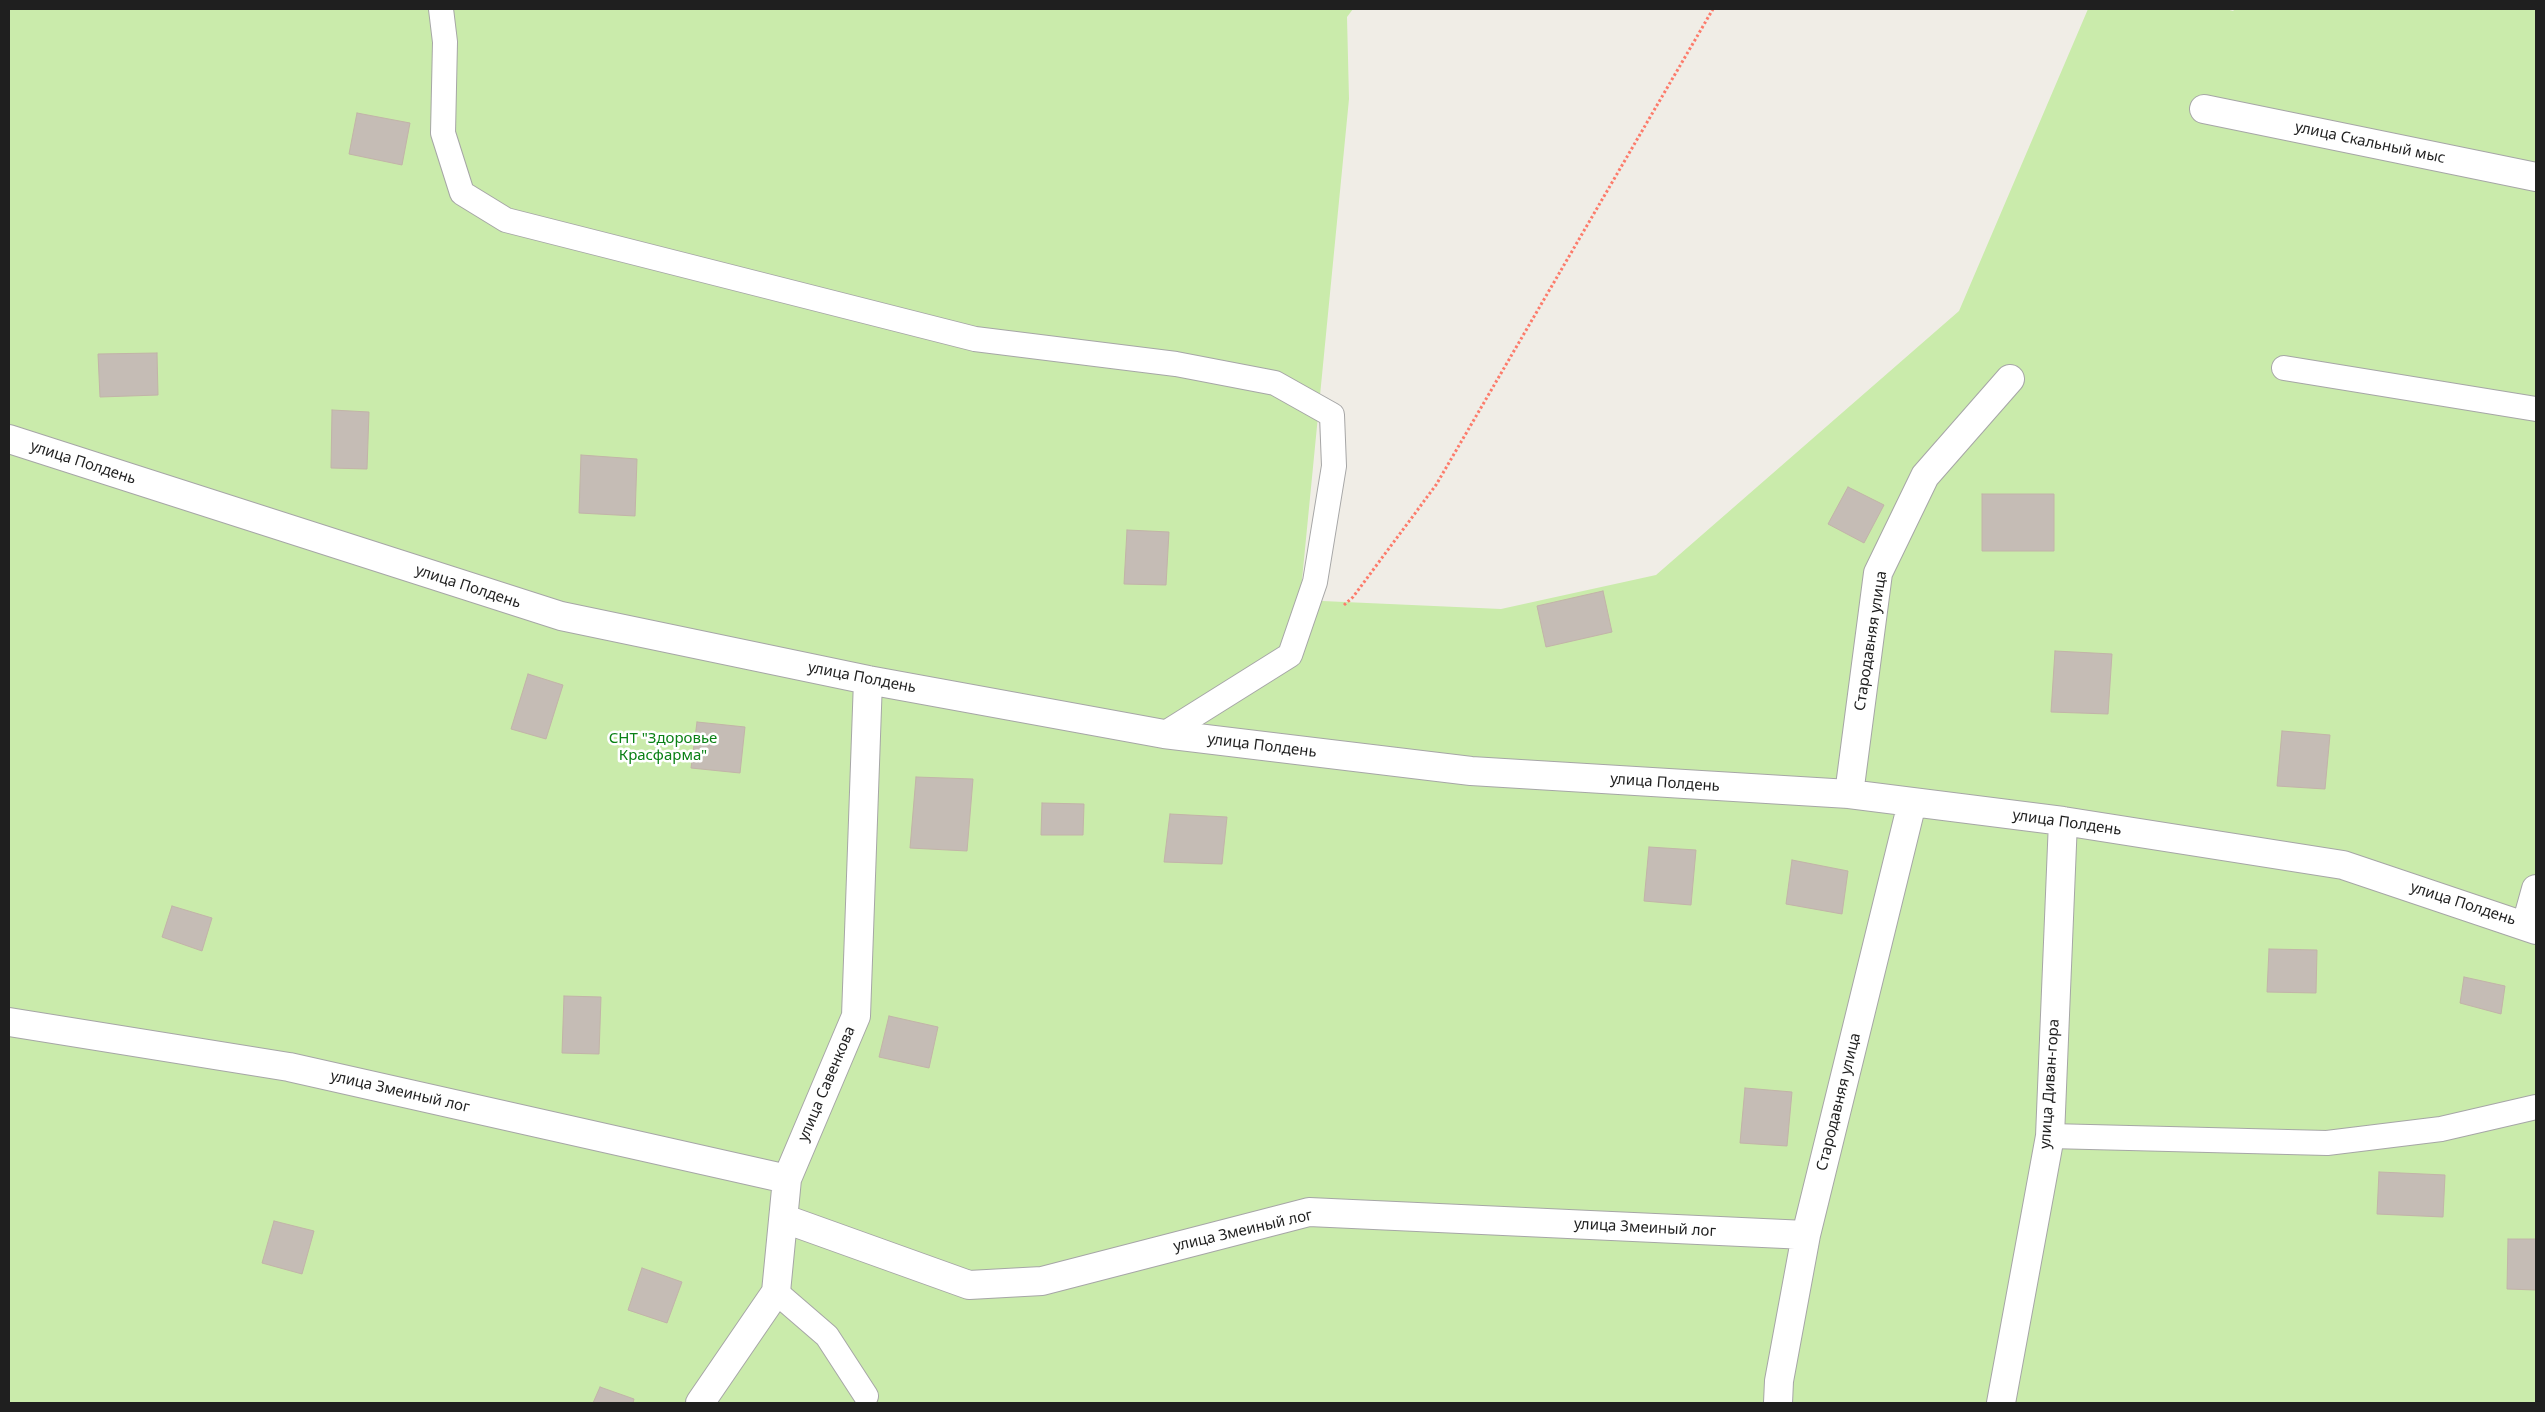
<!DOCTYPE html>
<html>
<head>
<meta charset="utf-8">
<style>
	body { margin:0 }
	#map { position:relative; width:2545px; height:1412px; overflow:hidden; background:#f0ede6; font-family:"Noto Sans",sans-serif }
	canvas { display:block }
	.frame { position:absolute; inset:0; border:10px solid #1f1f1f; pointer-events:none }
</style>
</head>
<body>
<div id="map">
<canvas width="2545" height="1412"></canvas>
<div class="frame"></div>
</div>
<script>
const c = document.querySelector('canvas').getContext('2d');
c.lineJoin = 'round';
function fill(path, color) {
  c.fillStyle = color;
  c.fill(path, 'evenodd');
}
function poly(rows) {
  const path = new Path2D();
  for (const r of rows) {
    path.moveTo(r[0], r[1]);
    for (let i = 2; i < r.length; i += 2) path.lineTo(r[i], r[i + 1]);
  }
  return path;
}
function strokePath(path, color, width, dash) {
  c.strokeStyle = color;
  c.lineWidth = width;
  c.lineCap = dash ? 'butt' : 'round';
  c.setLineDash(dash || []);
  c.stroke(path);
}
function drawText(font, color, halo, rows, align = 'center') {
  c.font = font + ' "Noto Sans",sans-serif';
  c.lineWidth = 5;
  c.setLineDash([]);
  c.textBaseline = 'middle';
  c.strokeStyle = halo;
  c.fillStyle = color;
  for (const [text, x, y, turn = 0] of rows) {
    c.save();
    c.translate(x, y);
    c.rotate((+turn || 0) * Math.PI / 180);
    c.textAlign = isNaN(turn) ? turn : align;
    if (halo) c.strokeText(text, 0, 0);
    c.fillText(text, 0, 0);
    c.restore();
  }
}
fill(poly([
	[9,9,1353,9,1347,17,1349,99,1300,600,1501,609,1656,575,1959,311,2088,9,2226,9,2233,11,2235,9,2536,9,2536,1403,9,1403]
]), '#caebab');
const building = poly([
	[357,113,410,123,402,165,349,154,357,113],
	[157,353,158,395,100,397,98,354,157,353],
	[332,410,369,412,367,469,331,468,332,410],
	[581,455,637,459,635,516,579,513,581,455],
	[1848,487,1884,505,1864,543,1828,524,1848,487],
	[1982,494,2054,494,2054,551,1982,551,1982,494],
	[1127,530,1169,532,1166,585,1124,584,1127,530],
	[1603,591,1612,632,1546,647,1537,606,1603,591],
	[2055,651,2112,654,2108,714,2051,712,2055,651],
	[528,674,563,685,546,739,511,729,528,674],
	[697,722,745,727,740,773,691,768,697,722],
	[2282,731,2330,735,2325,789,2277,786,2282,731],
	[916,777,973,779,967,851,910,848,916,777],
	[1042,803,1084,804,1083,835,1041,835,1042,803],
	[1170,814,1227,817,1222,864,1164,862,1170,814],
	[1649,847,1696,850,1691,905,1644,901,1649,847],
	[1792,860,1848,871,1842,914,1786,904,1792,860],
	[172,906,212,918,202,951,162,937,172,906],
	[2269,949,2317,950,2316,993,2267,992,2269,949],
	[2464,977,2505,986,2501,1014,2460,1003,2464,977],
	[564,996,601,997,599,1054,562,1053,564,996],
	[889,1016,938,1027,929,1068,879,1057,889,1016],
	[1745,1088,1792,1092,1787,1146,1740,1143,1745,1088],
	[2379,1172,2445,1175,2443,1217,2377,1214,2379,1172],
	[274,1221,314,1231,302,1274,262,1263,274,1221],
	[2508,1239,2536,1239,2536,1290,2507,1289,2508,1239],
	[642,1268,682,1282,667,1323,628,1310,642,1268],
	[600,1387,634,1399,633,1403,593,1403,600,1387]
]);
fill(building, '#c5bcb5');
strokePath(building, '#c2b4a8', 1);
const service = poly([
	[441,9,445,42,443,133,462,193,506,220,975,339,1176,364,1275,383,1332,415,1334,466,1315,582,1290,655,1164,734],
	[2284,368,2536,409],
	[2050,1136,2327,1143,2441,1129,2536,1107],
	[776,1292,827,1336,866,1396]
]);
const minor = poly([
	[2204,109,2536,177],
	[9,439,561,616,868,680,1164,734,1471,771,1849,794,2063,821,2343,865,2536,930],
	[1849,794,1878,573,1925,476,2010,379],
	[2526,925,2536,889],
	[9,1022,289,1067,787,1179],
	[785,1219,969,1285,1042,1281,1309,1212,1806,1235],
	[700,1403,776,1292,787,1179,856,1016,868,680],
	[1778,1403,1779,1381,1806,1235,1912,803],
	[2001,1403,2050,1136,2063,821]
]);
strokePath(service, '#a6a6a6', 26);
strokePath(minor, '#a6a6a6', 30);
strokePath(poly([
	[1344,605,1353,597,1436,485,1713,9]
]), '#fc7b6b', 3, [2.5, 2.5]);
strokePath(service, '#fff', 24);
strokePath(minor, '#fff', 28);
drawText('15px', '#1f1f1f', '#fff', [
	["улица Скальный мыс",2370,143,12],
	["улица Полдень",83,463,18],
	["улица Полдень",468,587,18],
	["Стародавняя улица",1871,641,-81],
	["улица Полдень",862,678,11],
	["улица Полдень",1262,746,7],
	["улица Полдень",1665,783,4],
	["улица Полдень",2067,823,8],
	["улица Полдень",2463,904,18],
	["улица Савенкова",827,1084,-67],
	["улица Диван-гора",2050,1084,-86],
	["улица Змеиный лог",400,1092,13],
	["Стародавняя улица",1839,1102,-76],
	["улица Змеиный лог",1645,1228,3],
	["улица Змеиный лог",1243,1231,-13]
]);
drawText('15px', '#0a8115', '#fff', [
	["СНТ \"Здоровье",663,739],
	["Красфарма\"",663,756]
]);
</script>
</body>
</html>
